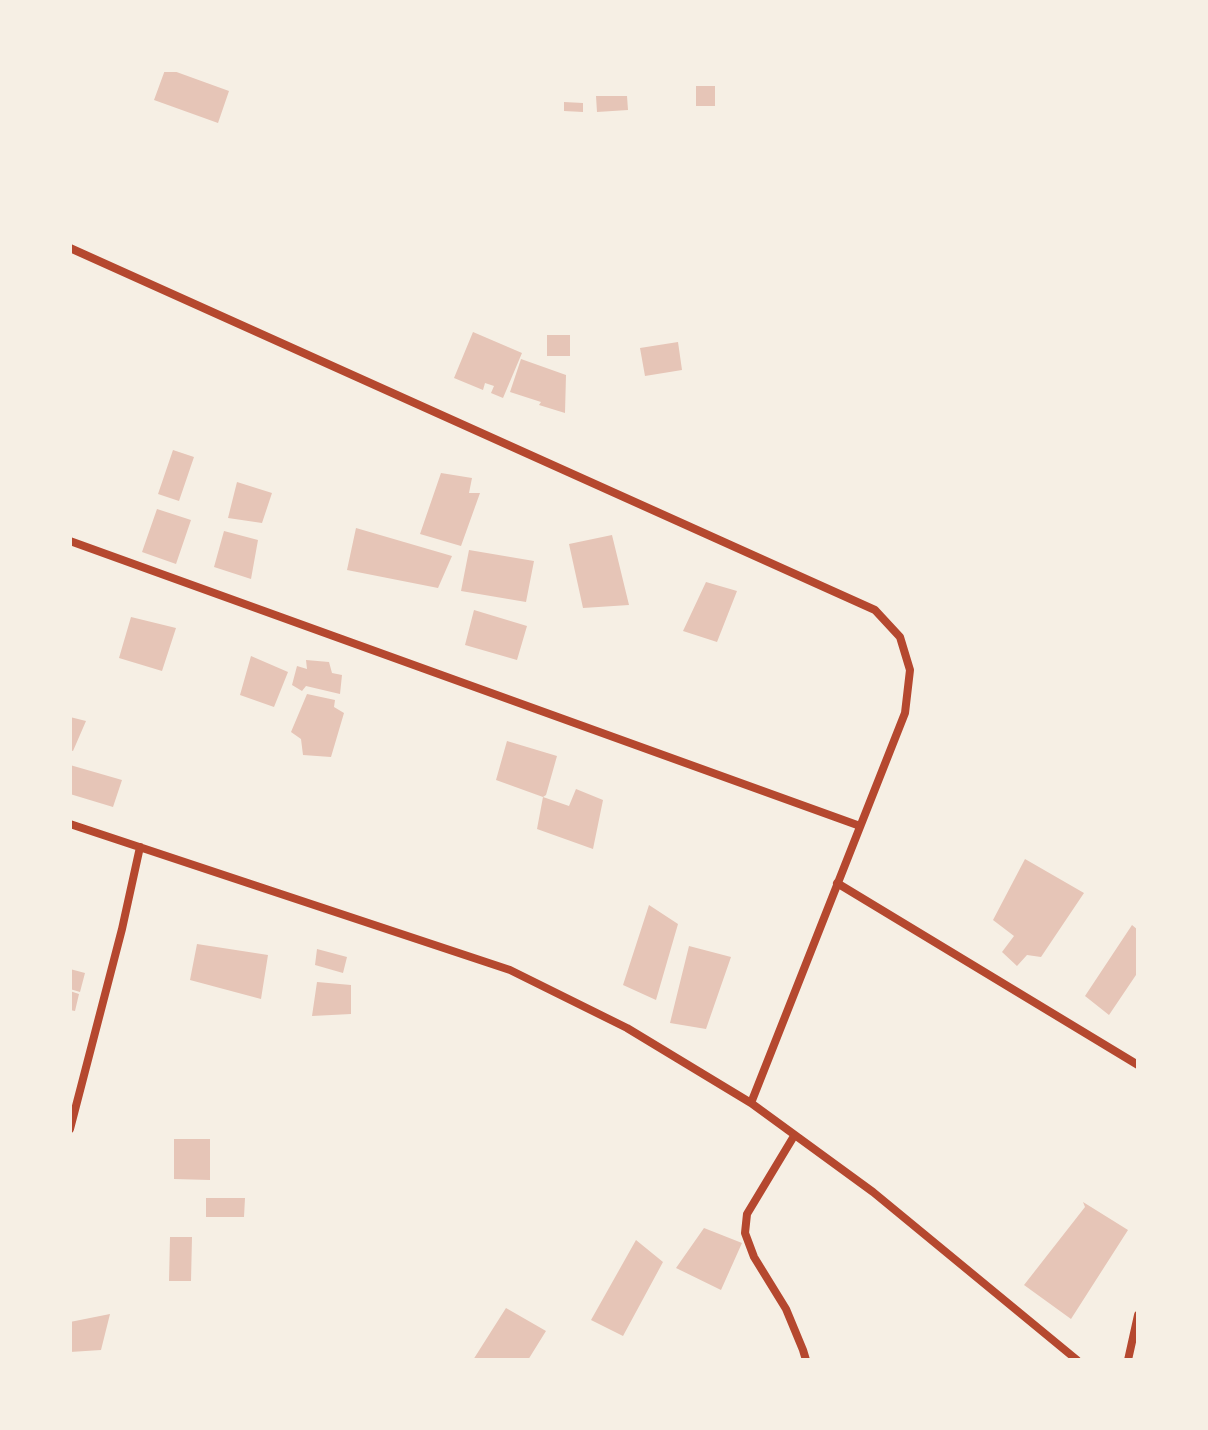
<!DOCTYPE html>
<html>
<head>
<meta charset="utf-8">
<style>
	body { margin:0 }
	#map { position:relative; width:1208px; height:1430px; overflow:hidden; background:#f6efe4; font-family:Raleway,sans-serif }
	canvas { display:block }
	.frame { position:absolute; inset:0; border:72px solid #f6efe4; pointer-events:none }
</style>
</head>
<body>
<div id="map">
<canvas width="1208" height="1430"></canvas>
<div class="frame"></div>
</div>
<script>
const c = document.querySelector('canvas').getContext('2d');
c.lineJoin = 'round';
function fill(path, color) {
  c.fillStyle = color;
  c.fill(path, 'evenodd');
}
function poly(rows) {
  const path = new Path2D();
  for (const r of rows) {
    path.moveTo(r[0], r[1]);
    for (let i = 2; i < r.length; i += 2) path.lineTo(r[i], r[i + 1]);
  }
  return path;
}
function strokePath(path, color, width, dash) {
  c.strokeStyle = color;
  c.lineWidth = width;
  c.lineCap = dash ? 'butt' : 'round';
  c.setLineDash(dash || []);
  c.stroke(path);
}
fill(poly([
	[165,70,171,70,229,91,218,123,154,100],
	[696,86,715,86,715,106,696,106],
	[596,96,627,96,628,110,597,112],
	[564,102,583,103,583,112,564,111],
	[473,332,522,353,503,398,491,393,494,386,485,383,483,390,454,378],
	[547,335,570,335,570,356,547,356],
	[678,342,682,370,645,376,640,348],
	[521,359,566,375,565,413,539,405,541,402,510,392],
	[173,450,194,457,179,501,158,494],
	[441,473,472,478,469,493,480,493,461,546,420,534],
	[237,482,272,493,262,523,228,518],
	[157,509,191,520,176,564,142,552],
	[356,528,452,556,438,588,347,570],
	[224,531,258,540,251,579,214,567],
	[612,535,629,605,583,608,569,544],
	[469,550,534,561,526,602,461,591],
	[706,582,737,591,717,642,683,631],
	[474,610,527,626,517,660,465,645],
	[131,617,176,628,162,671,119,658],
	[251,656,288,672,274,707,240,695],
	[306,660,329,662,332,673,342,675,340,694,306,686,302,691,292,685,297,666,307,669],
	[307,694,335,700,334,707,344,713,331,757,303,755,301,739,291,732],
	[70,717,86,721,73,751,70,750],
	[507,741,557,756,546,795,543,797,496,780],
	[70,765,122,780,113,807,70,794],
	[576,789,603,800,593,849,537,829,543,797,569,806],
	[1025,859,1084,893,1041,957,1027,955,1017,966,1002,952,1014,936,993,920],
	[649,905,678,924,656,1000,623,985],
	[1132,925,1138,930,1138,972,1109,1015,1085,996],
	[197,944,268,955,261,999,190,980],
	[689,946,731,957,706,1029,670,1023],
	[317,949,347,957,343,973,315,965],
	[70,969,85,973,80,992,70,989],
	[317,982,351,985,351,1014,312,1016],
	[70,991,79,994,75,1011,70,1010],
	[174,1139,210,1139,210,1180,174,1179],
	[206,1198,245,1198,244,1217,206,1217],
	[1083,1202,1128,1230,1071,1319,1024,1285,1085,1207],
	[704,1228,742,1243,721,1290,676,1268],
	[170,1237,192,1237,191,1281,169,1281],
	[636,1240,663,1262,623,1336,591,1320],
	[506,1308,546,1331,528,1360,473,1360],
	[110,1314,101,1350,70,1352,70,1322]
]), '#e6c5b7');
strokePath(poly([
	[70,248,875,610,900,637,910,670,905,713,751,1103],
	[70,541,860,826],
	[70,824,510,970,627,1028,751,1103,873,1192,1077,1360],
	[837,883,1138,1065],
	[70,1129,122,929,140,847],
	[794,1136,747,1214,745,1233,754,1257,786,1309,803,1350,806,1360],
	[1128,1360,1138,1315]
]), '#b5482f', 8);
</script>
</body>
</html>
